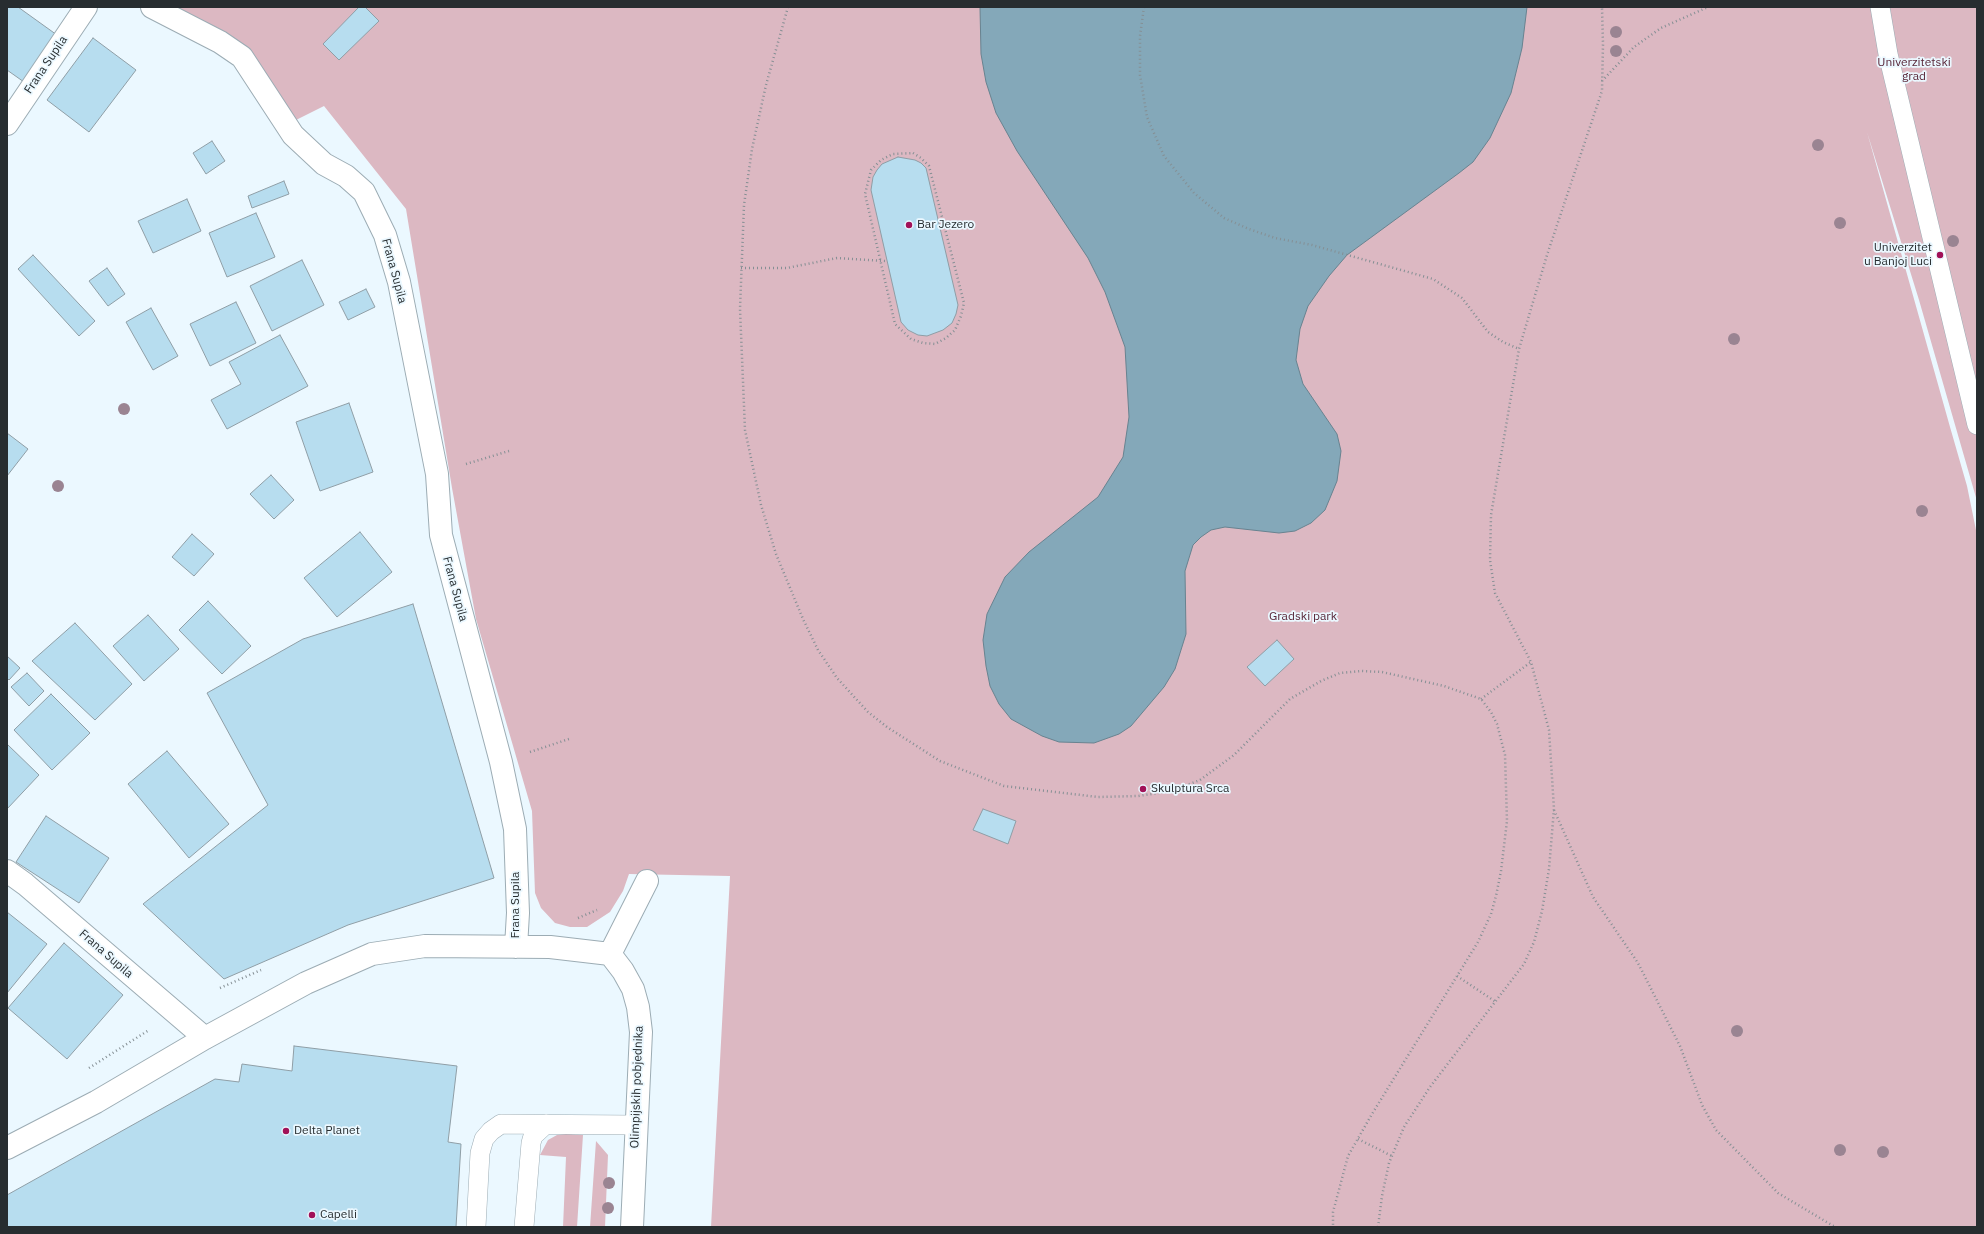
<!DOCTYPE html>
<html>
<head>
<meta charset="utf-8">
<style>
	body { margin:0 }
	#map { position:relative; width:1984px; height:1234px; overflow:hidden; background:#ebf8ff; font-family:"IBM Plex Sans",sans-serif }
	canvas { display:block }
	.frame { position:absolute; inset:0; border:8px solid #272d30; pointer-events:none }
</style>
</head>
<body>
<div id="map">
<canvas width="1984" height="1234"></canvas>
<div class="frame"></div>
</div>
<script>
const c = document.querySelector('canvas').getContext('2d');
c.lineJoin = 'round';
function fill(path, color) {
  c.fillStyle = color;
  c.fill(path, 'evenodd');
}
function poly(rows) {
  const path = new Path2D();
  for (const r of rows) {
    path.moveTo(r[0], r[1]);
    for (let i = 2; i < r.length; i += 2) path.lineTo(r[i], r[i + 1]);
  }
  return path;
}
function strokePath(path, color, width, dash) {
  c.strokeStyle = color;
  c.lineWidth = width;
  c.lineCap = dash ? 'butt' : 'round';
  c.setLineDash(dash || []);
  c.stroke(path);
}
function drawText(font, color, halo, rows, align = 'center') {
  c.font = font + ' "IBM Plex Sans",sans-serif';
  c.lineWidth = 3.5;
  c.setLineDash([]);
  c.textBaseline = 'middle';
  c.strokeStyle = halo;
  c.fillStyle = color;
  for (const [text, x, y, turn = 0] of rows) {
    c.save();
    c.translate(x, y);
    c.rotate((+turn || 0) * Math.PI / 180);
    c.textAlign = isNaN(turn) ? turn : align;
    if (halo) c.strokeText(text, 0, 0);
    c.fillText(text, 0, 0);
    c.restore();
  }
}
fill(poly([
	[170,7,1977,7,1977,501,1919,300,1867,132,1950,427,1967,486,1977,535,1977,1227,711,1227,730,876,629,874,623,891,610,912,587,927,570,927,555,923,541,908,535,893,532,811,476,619,452,488,406,209,324,106,296,120],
	[566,1134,583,1135,577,1227,563,1227,566,1157,540,1155,548,1140,557,1135],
	[596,1141,608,1155,605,1227,590,1227]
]), '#dcb8c2');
const water = poly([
	[980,7,1527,7,1522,48,1511,93,1490,138,1473,162,1459,173,1347,255,1329,276,1308,306,1300,329,1296,360,1303,384,1337,434,1341,451,1337,481,1325,510,1311,523,1295,531,1279,533,1225,527,1211,530,1201,537,1193,545,1185,571,1186,634,1175,669,1164,687,1131,726,1119,734,1094,743,1059,742,1042,736,1011,719,999,704,990,686,986,666,983,640,987,614,1005,577,1029,552,1098,497,1123,457,1129,417,1125,347,1105,292,1088,258,1017,151,996,113,986,82,981,54,980,7]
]);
fill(water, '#84a8b9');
strokePath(water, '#688390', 1);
const building = poly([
	[7,7,18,7,57,35,24,82,7,70,7,7],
	[359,7,365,7,379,21,339,60,323,44,359,7],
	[93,38,136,70,89,132,47,100,93,38],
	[212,141,225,161,206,174,193,153,212,141],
	[898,157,915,160,921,163,926,168,958,305,956,314,952,323,943,330,927,336,918,335,908,330,901,322,871,190,873,177,877,170,882,164,898,157],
	[284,181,289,194,252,208,248,196,284,181],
	[187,199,201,231,153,253,138,221,187,199],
	[256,213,275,257,227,277,209,233,256,213],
	[33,255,95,321,79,336,18,269,33,255],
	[302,260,324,305,272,331,250,286,302,260],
	[107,268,125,294,108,306,89,281,107,268],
	[366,289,375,307,348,320,339,302,366,289],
	[236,302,256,343,210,366,190,324,236,302],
	[151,308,178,356,153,370,126,322,151,308],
	[280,335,308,386,227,429,211,400,241,384,229,362,280,335],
	[349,403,373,472,320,491,296,422,349,403],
	[7,433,28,449,7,476,7,433],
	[271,475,294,500,274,519,250,494,271,475],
	[360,532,392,572,337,617,304,578,360,532],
	[192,534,214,554,194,576,172,557,192,534],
	[208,601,251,646,222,674,179,630,208,601],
	[413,604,494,878,348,925,224,979,143,904,268,805,207,693,303,639,413,604],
	[148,615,179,649,144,681,113,646,148,615],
	[75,623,132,684,95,720,32,661,75,623],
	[1277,640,1294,659,1265,686,1247,667,1277,640],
	[7,656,20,668,9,680,7,678,7,656],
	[27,673,44,691,29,706,11,687,27,673],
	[51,694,90,733,52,770,14,730,51,694],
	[7,744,39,775,7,809,7,744],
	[167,751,229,824,189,858,128,784,167,751],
	[983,809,1016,821,1008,844,973,830,983,809],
	[46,816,109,858,79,903,16,862,46,816],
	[7,912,47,944,7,993,7,912],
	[64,943,123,995,67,1059,8,1008,64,943],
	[294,1046,457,1066,448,1142,461,1144,456,1227,7,1227,7,1195,215,1079,239,1082,242,1064,292,1071,294,1046]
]);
fill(building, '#b7ddef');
strokePath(building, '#8f9ea6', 1);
const service = poly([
	[1880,7,1888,54,1977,425],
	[476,1227,480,1153,484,1139,491,1131,501,1124,636,1125],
	[524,1227,531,1143,533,1136,546,1124]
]);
const minor = poly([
	[152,7,220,42,242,57,293,135,324,164,346,176,364,192,385,235,399,282,437,474,441,535,501,762,515,829,518,913,516,947],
	[7,124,86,7],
	[7,871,25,884,205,1038],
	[610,954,623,971,633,989,638,1007,641,1032,632,1227],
	[7,1148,96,1102,205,1038,306,983,372,954,425,946,550,947,610,954,647,881]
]);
strokePath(service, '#9cacb4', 20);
strokePath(minor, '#9cacb4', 24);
strokePath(poly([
	[788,7,766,85,752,149,744,205,740,309,745,430,761,505,776,554,803,619,818,650,837,678,868,712,887,727,940,761,1004,786,1098,797,1138,796,1172,791,1200,780,1234,755,1290,699,1321,681,1340,673,1361,671,1382,672,1444,686,1481,699,1491,712,1497,724,1505,755,1507,821,1501,871,1496,896,1491,914,1478,942,1372,1114,1348,1156,1333,1212,1333,1227],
	[1144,7,1140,36,1140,75,1147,117,1164,156,1194,193,1224,218,1249,229,1275,238,1312,245,1433,279,1462,298,1488,332,1503,342,1519,349],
	[1602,81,1634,47,1661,28,1708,7],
	[913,153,921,158,929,166,964,303,961,316,955,330,946,338,935,344,923,343,911,339,895,324,865,194,871,170,881,160,893,154,913,153],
	[741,268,787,268,837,258,886,261],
	[466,464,509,451],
	[1481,699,1531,662],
	[530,752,569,739],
	[1554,810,1593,897,1638,963,1680,1046,1702,1105,1716,1130,1778,1193,1835,1227],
	[578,918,597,910],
	[1457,976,1496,1002],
	[220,988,261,970],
	[89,1068,149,1030],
	[1358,1139,1392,1156],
	[1378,1227,1382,1196,1389,1163,1404,1127,1430,1087,1524,964,1534,942,1542,911,1549,869,1554,809,1549,730,1531,662,1495,593,1490,560,1491,515,1519,349,1547,255,1602,91,1603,44,1602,7]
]), '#858f94', 2.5, [1, 3]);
strokePath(service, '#fff', 19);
strokePath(minor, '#fff', 22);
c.fillStyle = '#9a8492';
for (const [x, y] of [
	[1616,32],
	[1616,51],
	[1818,145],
	[1840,223],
	[1953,241],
	[1734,339],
	[124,409],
	[58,486],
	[1922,511],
	[1737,1031],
	[1840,1150],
	[1883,1152],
	[609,1183],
	[608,1208]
]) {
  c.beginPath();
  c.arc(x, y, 6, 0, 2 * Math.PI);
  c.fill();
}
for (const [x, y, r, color] of [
	[909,225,4,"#a11158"],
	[1940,255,4,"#a11158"],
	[1143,789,4,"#a11158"],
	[286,1131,4,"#a11158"],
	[312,1215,4,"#a11158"]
]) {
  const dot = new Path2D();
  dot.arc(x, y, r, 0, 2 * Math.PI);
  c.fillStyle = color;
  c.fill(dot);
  strokePath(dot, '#ebf8ff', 1.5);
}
drawText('12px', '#582638', '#ebf8ff', [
	["Univerzitetski",1914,63],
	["grad",1914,77],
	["Gradski park",1303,617]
]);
drawText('12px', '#272d30', '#ebf8ff', [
	["Frana Supila",46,65,-56],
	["Frana Supila",394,271,75],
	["Frana Supila",455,589,75],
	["Frana Supila",516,905,-90],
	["Frana Supila",106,954,41],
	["Olimpijskih pobjednika",637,1087,-88]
]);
drawText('12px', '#272d30', '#ebf8ff', [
	["Bar Jezero",917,225],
	["Univerzitet",1932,248,"right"],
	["u Banjoj Luci",1932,262,"right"],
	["Skulptura Srca",1151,789],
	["Delta Planet",294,1131],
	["Capelli",320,1215]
], 'left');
</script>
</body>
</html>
